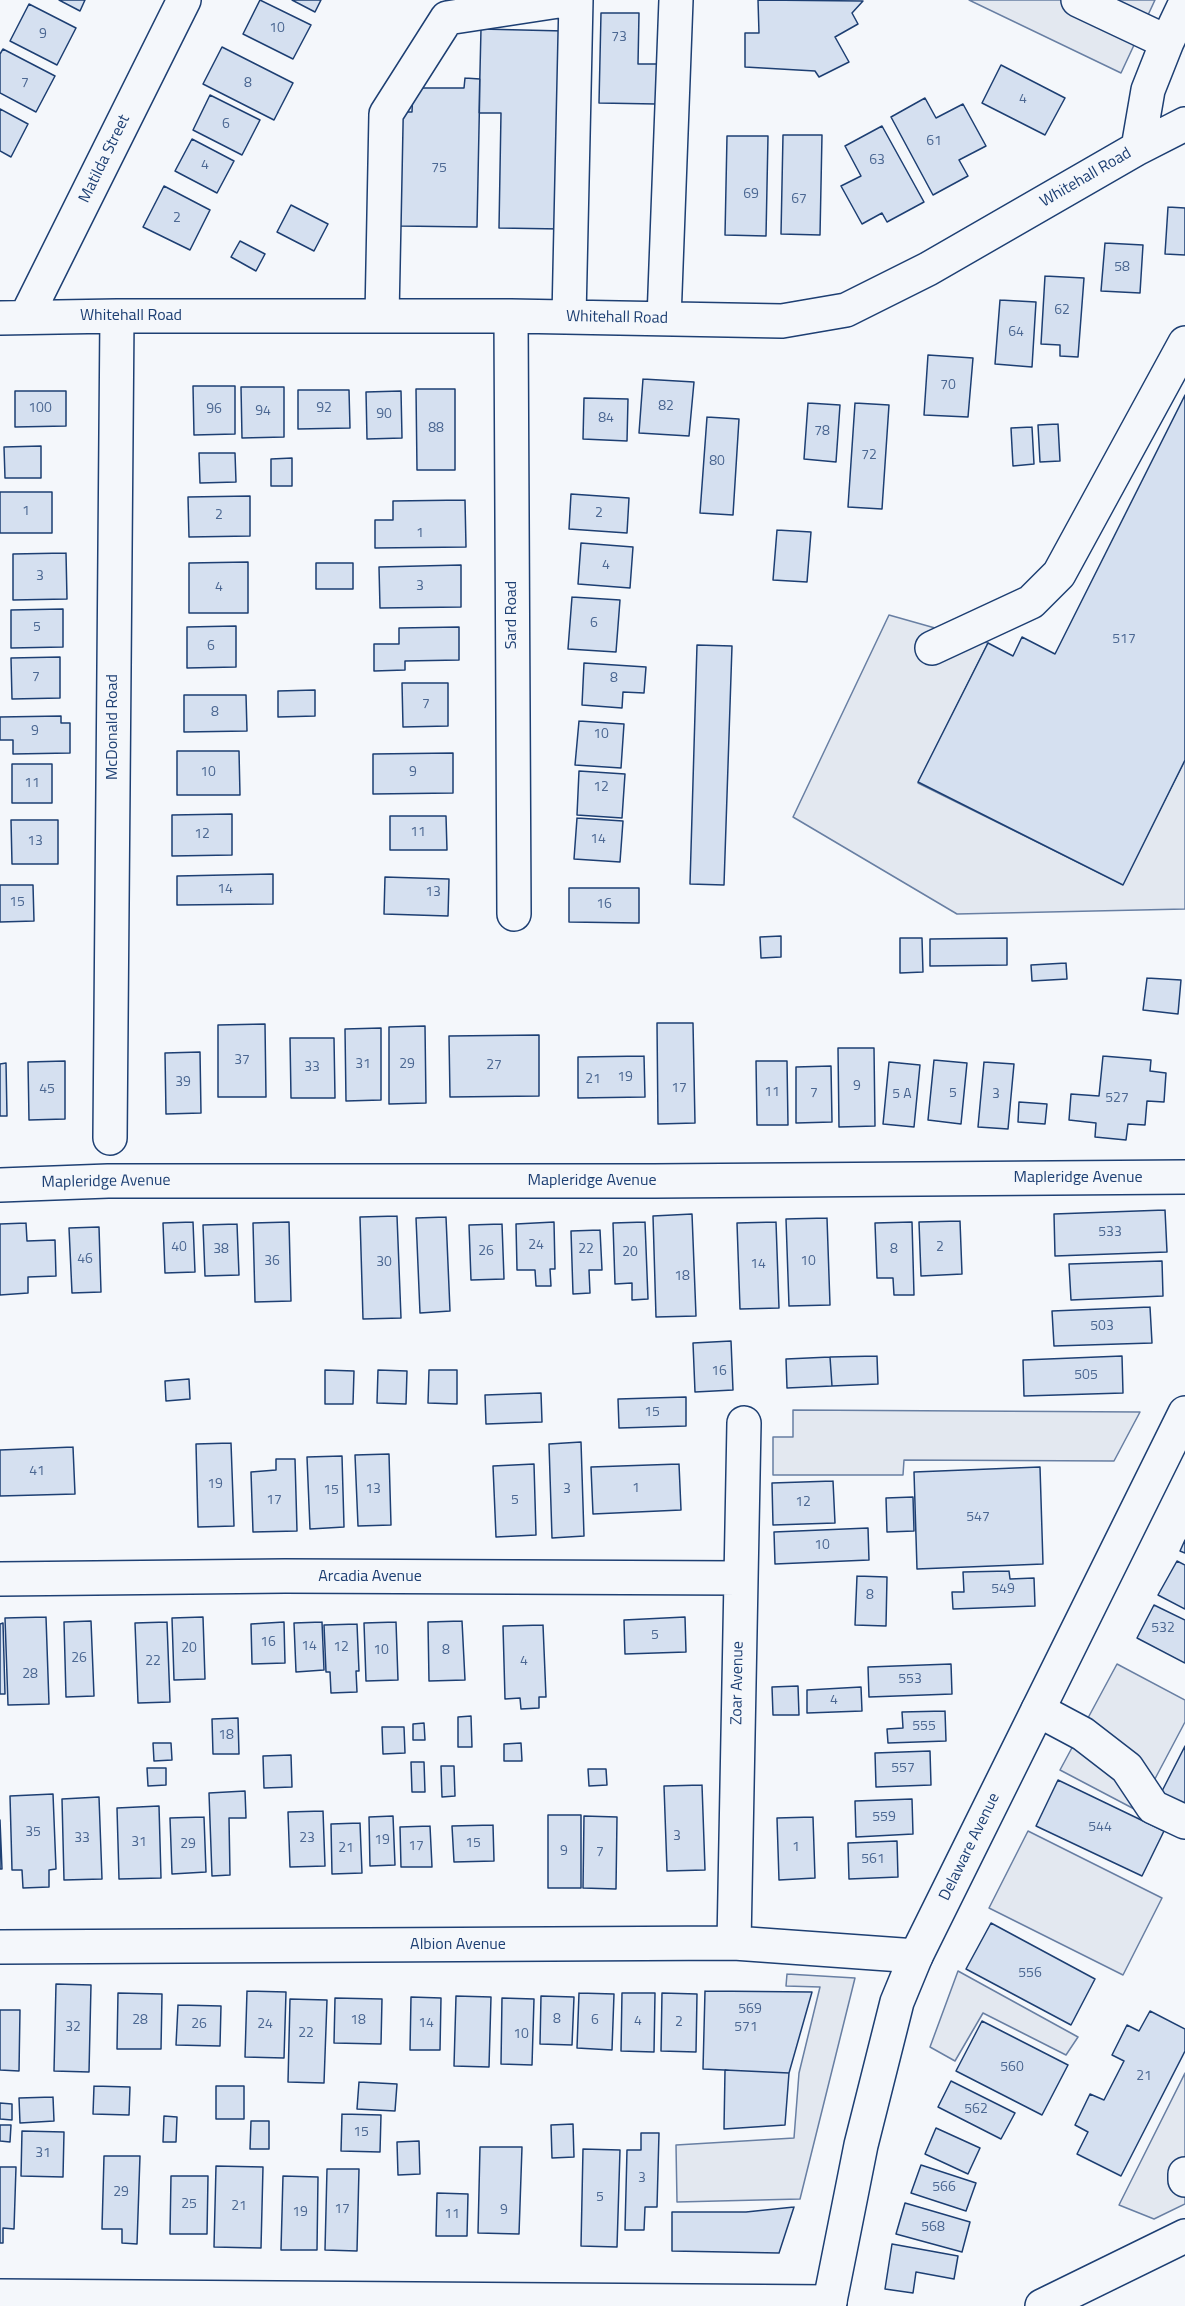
<!DOCTYPE html>
<html>
<head>
<meta charset="utf-8">
<style>
	body { margin:0 }
	canvas { display:block; background:#f4f7fb }
</style>
</head>
<body>
<canvas width="1185" height="2306"></canvas>
<script>
const c = document.querySelector('canvas').getContext('2d');
c.lineJoin = 'round';
function fill(path, color) {
  c.fillStyle = color;
  c.fill(path, 'evenodd');
}
function poly(rows) {
  const path = new Path2D();
  for (const r of rows) {
    path.moveTo(r[0], r[1]);
    for (let i = 2; i < r.length; i += 2) path.lineTo(r[i], r[i + 1]);
  }
  return path;
}
function strokePath(path, color, width, dash) {
  c.strokeStyle = color;
  c.lineWidth = width;
  c.lineCap = dash ? 'butt' : 'round';
  c.setLineDash(dash || []);
  c.stroke(path);
}
function drawText(font, color, halo, rows, align = 'center') {
  c.font = font + ' "Titillium Web",sans-serif';
  c.lineWidth = 4.5;
  c.setLineDash([]);
  c.textBaseline = 'middle';
  c.strokeStyle = halo;
  c.fillStyle = color;
  for (const [text, x, y, turn = 0] of rows) {
    c.save();
    c.translate(x, y);
    c.rotate((+turn || 0) * Math.PI / 180);
    c.textAlign = isNaN(turn) ? turn : align;
    if (halo) c.strokeText(text, 0, 0);
    c.fillText(text, 0, 0);
    c.restore();
  }
}
const parking = poly([
	[969,0,1155,0,1121,73,969,0],
	[889,615,988,643,918,783,1122,884,1185,760,1185,909,957,914,793,817,889,615],
	[793,1410,1140,1412,1114,1461,904,1460,903,1475,773,1475,773,1437,793,1437,793,1410],
	[1117,1664,1185,1700,1185,1722,1138,1811,1060,1770,1117,1664],
	[1028,1831,1162,1898,1123,1975,989,1908,1028,1831],
	[958,1971,1078,2037,1066,2055,983,2013,955,2061,930,2047,958,1971],
	[787,1974,855,1978,800,2199,677,2202,676,2145,794,2138,799,2073,820,1987,786,1986,787,1974],
	[1185,2073,1185,2204,1154,2219,1119,2205,1185,2073]
]);
fill(parking, '#e3e8f0');
strokePath(parking, '#687fa3', 1.5);
const building = poly([
	[59,0,85,0,80,11,59,0],
	[260,0,311,25,293,59,243,34,260,0],
	[292,0,321,0,315,12,292,0],
	[758,0,863,1,852,13,858,24,835,37,849,62,819,77,815,71,745,67,745,33,759,33,758,0],
	[29,4,76,28,57,65,10,41,29,4],
	[601,13,639,13,638,64,657,64,656,104,599,103,601,13],
	[481,29,564,31,561,229,499,228,501,113,479,113,481,29],
	[222,47,293,83,274,120,203,84,222,47],
	[3,49,55,76,36,112,0,93,0,54,3,49],
	[1001,65,1065,98,1045,135,982,103,1001,65],
	[465,78,480,79,477,227,399,226,401,112,412,112,413,88,464,88,465,78],
	[210,95,260,120,242,155,193,130,210,95],
	[925,98,936,118,963,104,986,146,959,160,968,176,933,195,891,117,925,98],
	[0,109,28,124,11,157,0,151,0,109],
	[882,126,924,202,887,222,882,213,862,224,841,186,861,176,845,146,882,126],
	[783,135,822,135,820,235,781,234,783,135],
	[727,136,768,136,766,236,725,235,727,136],
	[192,139,234,161,217,193,175,171,192,139],
	[164,186,210,210,190,250,143,227,164,186],
	[291,205,328,224,314,251,277,232,291,205],
	[1168,207,1185,208,1185,255,1165,254,1168,207],
	[240,241,265,254,256,271,231,257,240,241],
	[1105,243,1143,245,1140,293,1101,291,1105,243],
	[1045,276,1084,278,1078,357,1060,356,1060,345,1041,344,1045,276],
	[1000,300,1036,302,1032,367,995,364,1000,300],
	[928,355,973,358,968,417,924,415,928,355],
	[643,379,694,382,689,436,639,433,643,379],
	[193,386,235,386,235,434,194,435,193,386],
	[241,387,284,387,284,437,242,438,241,387],
	[416,389,455,389,455,470,417,470,416,389],
	[298,390,349,390,350,428,298,429,298,390],
	[15,391,66,391,66,426,15,427,15,391],
	[401,391,402,438,367,439,366,392,401,391],
	[1185,395,1185,760,1123,885,918,782,988,643,1013,656,1022,637,1055,654,1185,395],
	[584,398,628,399,627,441,583,439,584,398],
	[808,403,840,405,836,462,804,459,808,403],
	[855,403,889,405,882,509,848,507,855,403],
	[707,417,739,419,733,515,700,513,707,417],
	[1058,424,1060,461,1040,462,1038,425,1058,424],
	[1032,427,1034,464,1013,466,1011,428,1032,427],
	[41,446,41,478,5,478,4,447,41,446],
	[199,453,235,453,236,482,200,483,199,453],
	[292,458,292,486,271,486,271,459,292,458],
	[0,492,52,492,52,533,0,533,0,492],
	[571,494,629,498,627,533,569,529,571,494],
	[250,496,250,536,189,537,188,497,250,496],
	[465,500,466,547,375,548,375,520,393,520,393,501,465,500],
	[777,530,811,532,807,582,773,580,777,530],
	[581,543,633,547,630,588,578,584,581,543],
	[66,553,67,599,13,600,13,554,66,553],
	[248,562,248,613,189,613,189,563,248,562],
	[316,563,353,563,353,589,316,589,316,563],
	[461,565,461,607,380,608,379,567,461,565],
	[572,597,620,600,616,652,568,649,572,597],
	[63,609,63,647,11,648,11,610,63,609],
	[236,626,236,667,187,668,187,627,236,626],
	[459,627,459,660,405,661,405,670,374,671,374,644,399,644,399,628,459,627],
	[697,645,732,646,724,885,690,884,697,645],
	[60,657,60,698,12,699,11,658,60,657],
	[584,663,646,667,644,693,623,692,622,708,582,705,584,663],
	[402,683,448,683,448,726,403,727,402,683],
	[315,690,315,716,278,717,278,691,315,690],
	[184,695,246,695,247,731,184,732,184,695],
	[61,716,61,723,70,723,70,753,13,754,13,740,0,740,0,717,61,716],
	[579,721,624,724,621,768,575,765,579,721],
	[177,751,239,751,240,795,177,795,177,751],
	[453,753,453,793,373,794,373,754,453,753],
	[12,764,52,764,52,803,12,803,12,764],
	[579,771,625,774,622,818,577,815,579,771],
	[232,814,232,855,172,856,172,815,232,814],
	[390,816,446,816,447,850,390,850,390,816],
	[577,818,623,821,620,862,574,859,577,818],
	[11,820,58,820,58,864,12,864,11,820],
	[273,874,273,904,177,905,177,876,273,874],
	[385,877,449,879,448,916,384,914,385,877],
	[0,885,33,885,34,921,0,922,0,885],
	[569,888,639,888,639,923,569,922,569,888],
	[781,936,781,957,761,958,760,937,781,936],
	[900,938,922,938,923,972,900,973,900,938],
	[1007,938,1007,965,930,966,930,939,1007,938],
	[1066,963,1067,979,1032,981,1031,965,1066,963],
	[1147,978,1181,980,1178,1014,1143,1010,1147,978],
	[657,1023,693,1023,695,1123,658,1124,657,1023],
	[265,1024,266,1097,218,1097,218,1025,265,1024],
	[425,1026,426,1103,389,1104,389,1027,425,1026],
	[381,1028,381,1100,346,1101,345,1029,381,1028],
	[539,1035,539,1096,450,1097,449,1036,539,1035],
	[290,1038,334,1038,335,1098,291,1098,290,1038],
	[838,1048,874,1048,875,1126,839,1127,838,1048],
	[200,1052,201,1113,166,1114,165,1053,200,1052],
	[644,1056,645,1097,578,1098,578,1057,644,1056],
	[1103,1056,1151,1060,1150,1071,1166,1073,1164,1102,1147,1101,1145,1125,1128,1124,1126,1140,1095,1137,1096,1123,1069,1120,1071,1094,1099,1096,1103,1056],
	[934,1060,967,1063,961,1124,928,1120,934,1060],
	[65,1061,65,1119,29,1120,28,1062,65,1061],
	[756,1061,787,1061,788,1125,757,1125,756,1061],
	[889,1062,920,1065,914,1127,883,1124,889,1062],
	[984,1062,1014,1064,1008,1129,978,1127,984,1062],
	[6,1063,7,1116,0,1116,0,1064,6,1063],
	[831,1066,832,1122,796,1123,796,1067,831,1066],
	[1019,1102,1047,1104,1045,1124,1018,1122,1019,1102],
	[1165,1210,1167,1252,1055,1256,1054,1214,1165,1210],
	[692,1214,696,1316,656,1317,653,1216,692,1214],
	[397,1216,401,1318,363,1319,360,1217,397,1216],
	[446,1217,450,1311,420,1313,416,1218,446,1217],
	[827,1218,830,1305,789,1306,786,1219,827,1218],
	[960,1221,962,1274,921,1276,919,1222,960,1221],
	[193,1222,195,1272,165,1273,163,1223,193,1222],
	[289,1222,291,1301,255,1302,253,1223,289,1222],
	[554,1222,555,1269,550,1269,551,1286,536,1286,535,1270,517,1270,516,1224,554,1222],
	[645,1222,648,1299,632,1300,632,1283,615,1284,613,1223,645,1222],
	[776,1222,779,1308,740,1309,737,1223,776,1222],
	[912,1222,914,1295,894,1295,893,1278,877,1278,875,1223,912,1222],
	[26,1223,27,1241,55,1240,56,1276,28,1277,28,1293,0,1295,0,1224,26,1223],
	[237,1224,239,1275,205,1276,203,1225,237,1224],
	[502,1224,504,1279,471,1280,469,1225,502,1224],
	[99,1227,101,1292,72,1293,69,1228,99,1227],
	[600,1230,602,1270,589,1270,590,1293,573,1294,571,1231,600,1230],
	[1162,1261,1163,1296,1071,1300,1069,1264,1162,1261],
	[1150,1307,1152,1343,1054,1346,1052,1311,1150,1307],
	[731,1341,733,1390,695,1392,693,1343,731,1341],
	[877,1356,878,1384,832,1386,830,1357,877,1356],
	[1122,1356,1123,1393,1024,1396,1023,1360,1122,1356],
	[830,1357,832,1386,787,1388,786,1359,830,1357],
	[325,1370,354,1371,353,1404,325,1404,325,1370],
	[378,1370,407,1371,406,1404,377,1403,378,1370],
	[429,1370,457,1370,457,1404,428,1403,429,1370],
	[189,1379,190,1399,166,1401,165,1381,189,1379],
	[541,1393,542,1422,486,1424,485,1395,541,1393],
	[686,1397,686,1426,619,1428,618,1399,686,1397],
	[581,1442,584,1536,552,1538,549,1444,581,1442],
	[231,1443,234,1526,198,1527,196,1444,231,1443],
	[73,1447,75,1494,0,1496,0,1450,73,1447],
	[389,1454,391,1525,358,1526,355,1455,389,1454],
	[342,1456,344,1527,310,1529,307,1457,342,1456],
	[276,1459,295,1459,297,1531,253,1532,251,1472,276,1470,276,1459],
	[534,1464,536,1535,496,1537,493,1466,534,1464],
	[679,1464,681,1510,593,1514,591,1467,679,1464],
	[1040,1467,1043,1564,917,1569,914,1472,1040,1467],
	[833,1481,835,1523,773,1525,772,1483,833,1481],
	[913,1497,914,1531,887,1532,886,1498,913,1497],
	[868,1528,869,1560,775,1564,774,1532,868,1528],
	[1185,1540,1185,1553,1180,1551,1185,1540],
	[1177,1561,1185,1565,1185,1609,1158,1595,1177,1561],
	[1009,1571,1010,1579,1034,1578,1035,1606,953,1609,952,1592,964,1592,963,1572,1009,1571],
	[857,1576,887,1577,886,1626,855,1625,857,1576],
	[1154,1605,1185,1620,1185,1663,1137,1638,1154,1605],
	[46,1617,49,1704,8,1705,5,1618,46,1617],
	[203,1617,205,1679,174,1680,172,1618,203,1617],
	[685,1617,686,1652,625,1654,624,1620,685,1617],
	[91,1621,94,1696,66,1697,64,1622,91,1621],
	[462,1621,465,1680,429,1681,428,1622,462,1621],
	[167,1622,170,1702,138,1703,135,1623,167,1622],
	[284,1622,285,1663,252,1664,251,1624,284,1622],
	[322,1622,324,1670,296,1672,294,1623,322,1622],
	[396,1622,398,1680,366,1681,364,1623,396,1622],
	[3,1623,5,1694,0,1694,0,1624,3,1623],
	[357,1624,359,1671,356,1671,357,1692,331,1693,330,1672,326,1672,324,1625,357,1624],
	[543,1625,546,1697,539,1697,539,1708,521,1709,520,1698,505,1699,503,1626,543,1625],
	[951,1664,952,1694,869,1697,868,1667,951,1664],
	[798,1686,799,1715,773,1715,772,1687,798,1686],
	[861,1687,862,1711,807,1713,807,1690,861,1687],
	[945,1711,946,1741,888,1743,887,1729,903,1728,902,1712,945,1711],
	[471,1716,472,1747,458,1747,458,1717,471,1716],
	[238,1718,239,1754,213,1754,212,1719,238,1718],
	[424,1723,425,1740,413,1740,413,1724,424,1723],
	[382,1727,404,1727,405,1753,383,1754,382,1727],
	[153,1743,171,1743,172,1760,154,1761,153,1743],
	[521,1743,522,1761,504,1761,504,1744,521,1743],
	[1185,1746,1185,1803,1181,1808,1159,1797,1185,1746],
	[930,1751,931,1785,876,1787,875,1753,930,1751],
	[291,1755,292,1787,264,1788,263,1756,291,1755],
	[411,1762,424,1762,425,1792,412,1792,411,1762],
	[441,1766,454,1766,455,1796,442,1797,441,1766],
	[147,1768,166,1768,166,1785,148,1786,147,1768],
	[588,1769,606,1769,607,1785,589,1786,588,1769],
	[1058,1780,1164,1831,1142,1876,1036,1826,1058,1780],
	[702,1785,705,1870,667,1871,664,1786,702,1785],
	[245,1791,246,1818,229,1818,230,1875,212,1876,209,1793,245,1791],
	[53,1794,56,1869,49,1870,49,1887,23,1888,22,1870,12,1870,10,1796,53,1794],
	[99,1797,102,1879,64,1880,62,1799,99,1797],
	[912,1799,913,1834,856,1837,855,1801,912,1799],
	[159,1806,161,1878,119,1879,117,1808,159,1806],
	[323,1811,325,1866,290,1867,288,1812,323,1811],
	[548,1815,581,1815,581,1888,548,1888,548,1815],
	[393,1816,395,1865,370,1866,369,1817,393,1816],
	[584,1816,617,1817,616,1889,583,1888,584,1816],
	[204,1817,206,1872,172,1874,170,1818,204,1817],
	[813,1817,815,1878,779,1880,777,1818,813,1817],
	[0,1820,2,1869,0,1869,0,1820],
	[360,1823,362,1873,332,1874,331,1824,360,1823],
	[493,1825,494,1861,454,1862,452,1826,493,1825],
	[430,1826,432,1867,401,1867,400,1827,430,1826],
	[897,1841,898,1877,849,1879,848,1843,897,1841],
	[991,1923,1095,1979,1071,2025,966,1969,991,1923],
	[56,1984,91,1985,89,2072,54,2071,56,1984],
	[247,1991,286,1992,284,2058,245,2057,247,1991],
	[705,1991,812,1992,789,2073,703,2069,705,1991],
	[118,1993,162,1994,161,2049,117,2049,118,1993],
	[579,1993,614,1994,612,2050,577,2048,579,1993],
	[622,1993,655,1993,654,2052,621,2051,622,1993],
	[662,1993,697,1994,696,2052,661,2051,662,1993],
	[456,1996,491,1997,489,2067,454,2066,456,1996],
	[541,1996,574,1997,572,2045,540,2044,541,1996],
	[411,1997,441,1998,440,2050,410,2050,411,1997],
	[335,1998,382,1999,381,2044,334,2043,335,1998],
	[502,1998,534,1999,532,2065,501,2064,502,1998],
	[290,1999,327,2000,324,2083,288,2082,290,1999],
	[178,2005,221,2006,220,2046,176,2045,178,2005],
	[0,2010,20,2010,19,2071,0,2070,0,2010],
	[1150,2011,1185,2029,1185,2051,1121,2176,1077,2154,1088,2132,1075,2125,1090,2094,1104,2100,1124,2061,1112,2055,1127,2025,1139,2031,1150,2011],
	[982,2021,1068,2065,1042,2115,956,2071,982,2021],
	[725,2070,789,2073,785,2125,724,2129,725,2070],
	[951,2081,1015,2113,1001,2139,938,2107,951,2081],
	[359,2082,397,2084,395,2111,357,2109,359,2082],
	[94,2086,130,2087,129,2115,93,2114,94,2086],
	[216,2086,244,2086,244,2119,216,2119,216,2086],
	[53,2097,54,2121,20,2123,19,2098,53,2097],
	[0,2103,12,2104,12,2120,0,2119,0,2103],
	[342,2114,381,2115,380,2152,341,2151,342,2114],
	[164,2116,177,2117,176,2142,163,2142,164,2116],
	[251,2121,269,2121,269,2149,250,2149,251,2121],
	[573,2124,574,2157,552,2158,551,2125,573,2124],
	[0,2125,11,2125,10,2142,0,2141,0,2125],
	[936,2128,980,2148,968,2174,925,2154,936,2128],
	[22,2131,64,2132,63,2177,21,2176,22,2131],
	[641,2133,659,2133,657,2207,645,2207,644,2230,625,2230,627,2150,641,2150,641,2133],
	[419,2141,420,2174,398,2175,397,2142,419,2141],
	[480,2147,522,2147,519,2234,478,2233,480,2147],
	[583,2149,620,2150,617,2247,581,2246,583,2149],
	[104,2156,140,2156,137,2244,122,2243,122,2229,102,2229,104,2156],
	[921,2165,976,2183,966,2211,911,2193,921,2165],
	[216,2166,263,2167,261,2248,214,2247,216,2166],
	[0,2167,16,2167,14,2229,3,2228,3,2243,0,2243,0,2167],
	[327,2169,359,2169,357,2251,325,2250,327,2169],
	[171,2176,208,2176,207,2234,170,2234,171,2176],
	[283,2176,318,2177,317,2250,281,2250,283,2176],
	[437,2193,468,2194,467,2236,436,2236,437,2193],
	[905,2203,970,2222,962,2252,896,2234,905,2203],
	[794,2207,779,2253,672,2251,672,2212,746,2212,794,2207],
	[892,2244,958,2256,954,2279,916,2272,913,2293,885,2289,892,2244]
]);
fill(building, '#d5e0f0');
strokePath(building, '#1d3f73', 1.5);
const minor = poly([
	[1078,0,1167,42],
	[1138,148,1148,90,1167,42,1185,4],
	[382,316,386,114,447,18,565,0],
	[511,316,514,914],
	[26,317,184,0],
	[569,317,576,0],
	[0,318,117,316,511,316,782,321,846,310,928,269,1138,148,1185,124],
	[664,319,676,0],
	[932,648,1031,602,1059,574,1185,343],
	[110,1138,117,316],
	[0,1185,108,1181,655,1181,1185,1177],
	[0,1579,285,1576,740,1578],
	[1038,1710,1083,1734,1127,1768,1153,1807,1185,1822],
	[734,1943,744,1423],
	[0,1947,734,1943,916,1956],
	[1185,2174,1185,2180],
	[0,2296,830,2302],
	[1042,2306,1185,2236]
]);
const major = poly([
	[829,2306,861,2145,897,2002,916,1956,1185,1413]
]);
strokePath(minor, '#1d3f73', 36);
strokePath(major, '#1d3f73', 36);
strokePath(minor, '#f4f7fb', 33);
strokePath(major, '#f4f7fb', 33);
drawText('14px', '#4b6792', null, [
	["10",277,29],
	["9",43,35],
	["73",619,38],
	["7",25,84],
	["8",248,84],
	["4",1023,100],
	["6",226,125],
	["61",934,142],
	["63",877,161],
	["4",205,166],
	["75",439,169],
	["69",751,195],
	["67",799,200],
	["2",177,219],
	["58",1122,268],
	["62",1062,311],
	["64",1016,333],
	["70",948,386],
	["82",666,407],
	["100",40,409],
	["92",324,409],
	["96",214,410],
	["94",263,412],
	["90",384,415],
	["84",606,419],
	["88",436,429],
	["78",822,432],
	["72",869,456],
	["80",717,462],
	["1",26,512],
	["2",599,514],
	["2",219,516],
	["1",420,534],
	["4",606,566],
	["3",40,577],
	["3",420,587],
	["4",219,588],
	["6",594,624],
	["5",37,628],
	["517",1124,640],
	["6",211,647],
	["7",36,678],
	["8",614,679],
	["7",426,705],
	["8",215,713],
	["9",35,732],
	["10",601,735],
	["10",208,773],
	["9",413,773],
	["11",32,784],
	["12",601,788],
	["11",418,833],
	["12",202,835],
	["14",598,840],
	["13",35,842],
	["14",225,890],
	["13",433,893],
	["15",17,903],
	["16",604,905],
	["37",242,1061],
	["31",363,1065],
	["29",407,1065],
	["27",494,1066],
	["33",312,1068],
	["19",625,1078],
	["21",593,1080],
	["39",183,1083],
	["9",857,1087],
	["17",679,1089],
	["45",47,1090],
	["11",772,1093],
	["7",814,1094],
	["5",953,1094],
	["5 A",902,1095],
	["3",996,1095],
	["527",1117,1099],
	["533",1110,1233],
	["24",536,1246],
	["40",179,1248],
	["2",940,1248],
	["38",221,1250],
	["22",586,1250],
	["8",894,1250],
	["26",486,1252],
	["20",630,1253],
	["46",85,1260],
	["36",272,1262],
	["10",808,1262],
	["30",384,1263],
	["14",758,1265],
	["18",682,1277],
	["503",1102,1327],
	["16",719,1372],
	["505",1086,1376],
	["15",652,1413],
	["41",37,1472],
	["19",215,1485],
	["1",636,1489],
	["13",373,1490],
	["3",567,1490],
	["15",331,1491],
	["17",274,1501],
	["5",515,1501],
	["12",803,1503],
	["547",978,1518],
	["10",822,1546],
	["549",1003,1590],
	["8",870,1596],
	["532",1163,1629],
	["5",655,1636],
	["16",268,1643],
	["14",309,1647],
	["12",341,1648],
	["20",189,1649],
	["10",381,1651],
	["8",446,1651],
	["26",79,1659],
	["22",153,1662],
	["4",524,1662],
	["28",30,1675],
	["553",910,1680],
	["4",834,1701],
	["555",924,1727],
	["18",226,1736],
	["557",903,1769],
	["559",884,1818],
	["544",1100,1828],
	["35",33,1833],
	["3",677,1837],
	["33",82,1839],
	["23",307,1839],
	["19",382,1841],
	["31",139,1843],
	["15",473,1844],
	["29",188,1845],
	["17",416,1847],
	["1",796,1848],
	["21",346,1849],
	["9",564,1852],
	["7",600,1853],
	["561",873,1860],
	["556",1030,1974],
	["569",750,2010],
	["8",557,2020],
	["28",140,2021],
	["18",358,2021],
	["6",595,2021],
	["4",638,2022],
	["2",679,2023],
	["14",426,2024],
	["26",199,2025],
	["24",265,2025],
	["32",73,2028],
	["571",746,2028],
	["22",306,2034],
	["10",521,2035],
	["560",1012,2068],
	["21",1144,2077],
	["562",976,2110],
	["15",361,2133],
	["31",43,2154],
	["3",642,2179],
	["566",944,2188],
	["29",121,2193],
	["5",600,2198],
	["25",189,2205],
	["21",239,2207],
	["17",342,2210],
	["9",504,2211],
	["19",300,2213],
	["11",452,2215],
	["568",933,2228]
]);
drawText('16px', '#1d3f73', '#f4f7fb', [
	["Matilda Street",105,159,-64],
	["Whitehall Road",1086,178,-30],
	["Whitehall Road",131,316],
	["Whitehall Road",617,318,1],
	["Sard Road",512,615,-90],
	["McDonald Road",113,727,-90],
	["Mapleridge Avenue",1078,1178],
	["Mapleridge Avenue",592,1181],
	["Mapleridge Avenue",106,1182,-1],
	["Arcadia Avenue",370,1577],
	["Zoar Avenue",738,1683,-89],
	["Delaware Avenue",970,1847,-64],
	["Albion Avenue",458,1945]
]);
</script>
</body>
</html>
